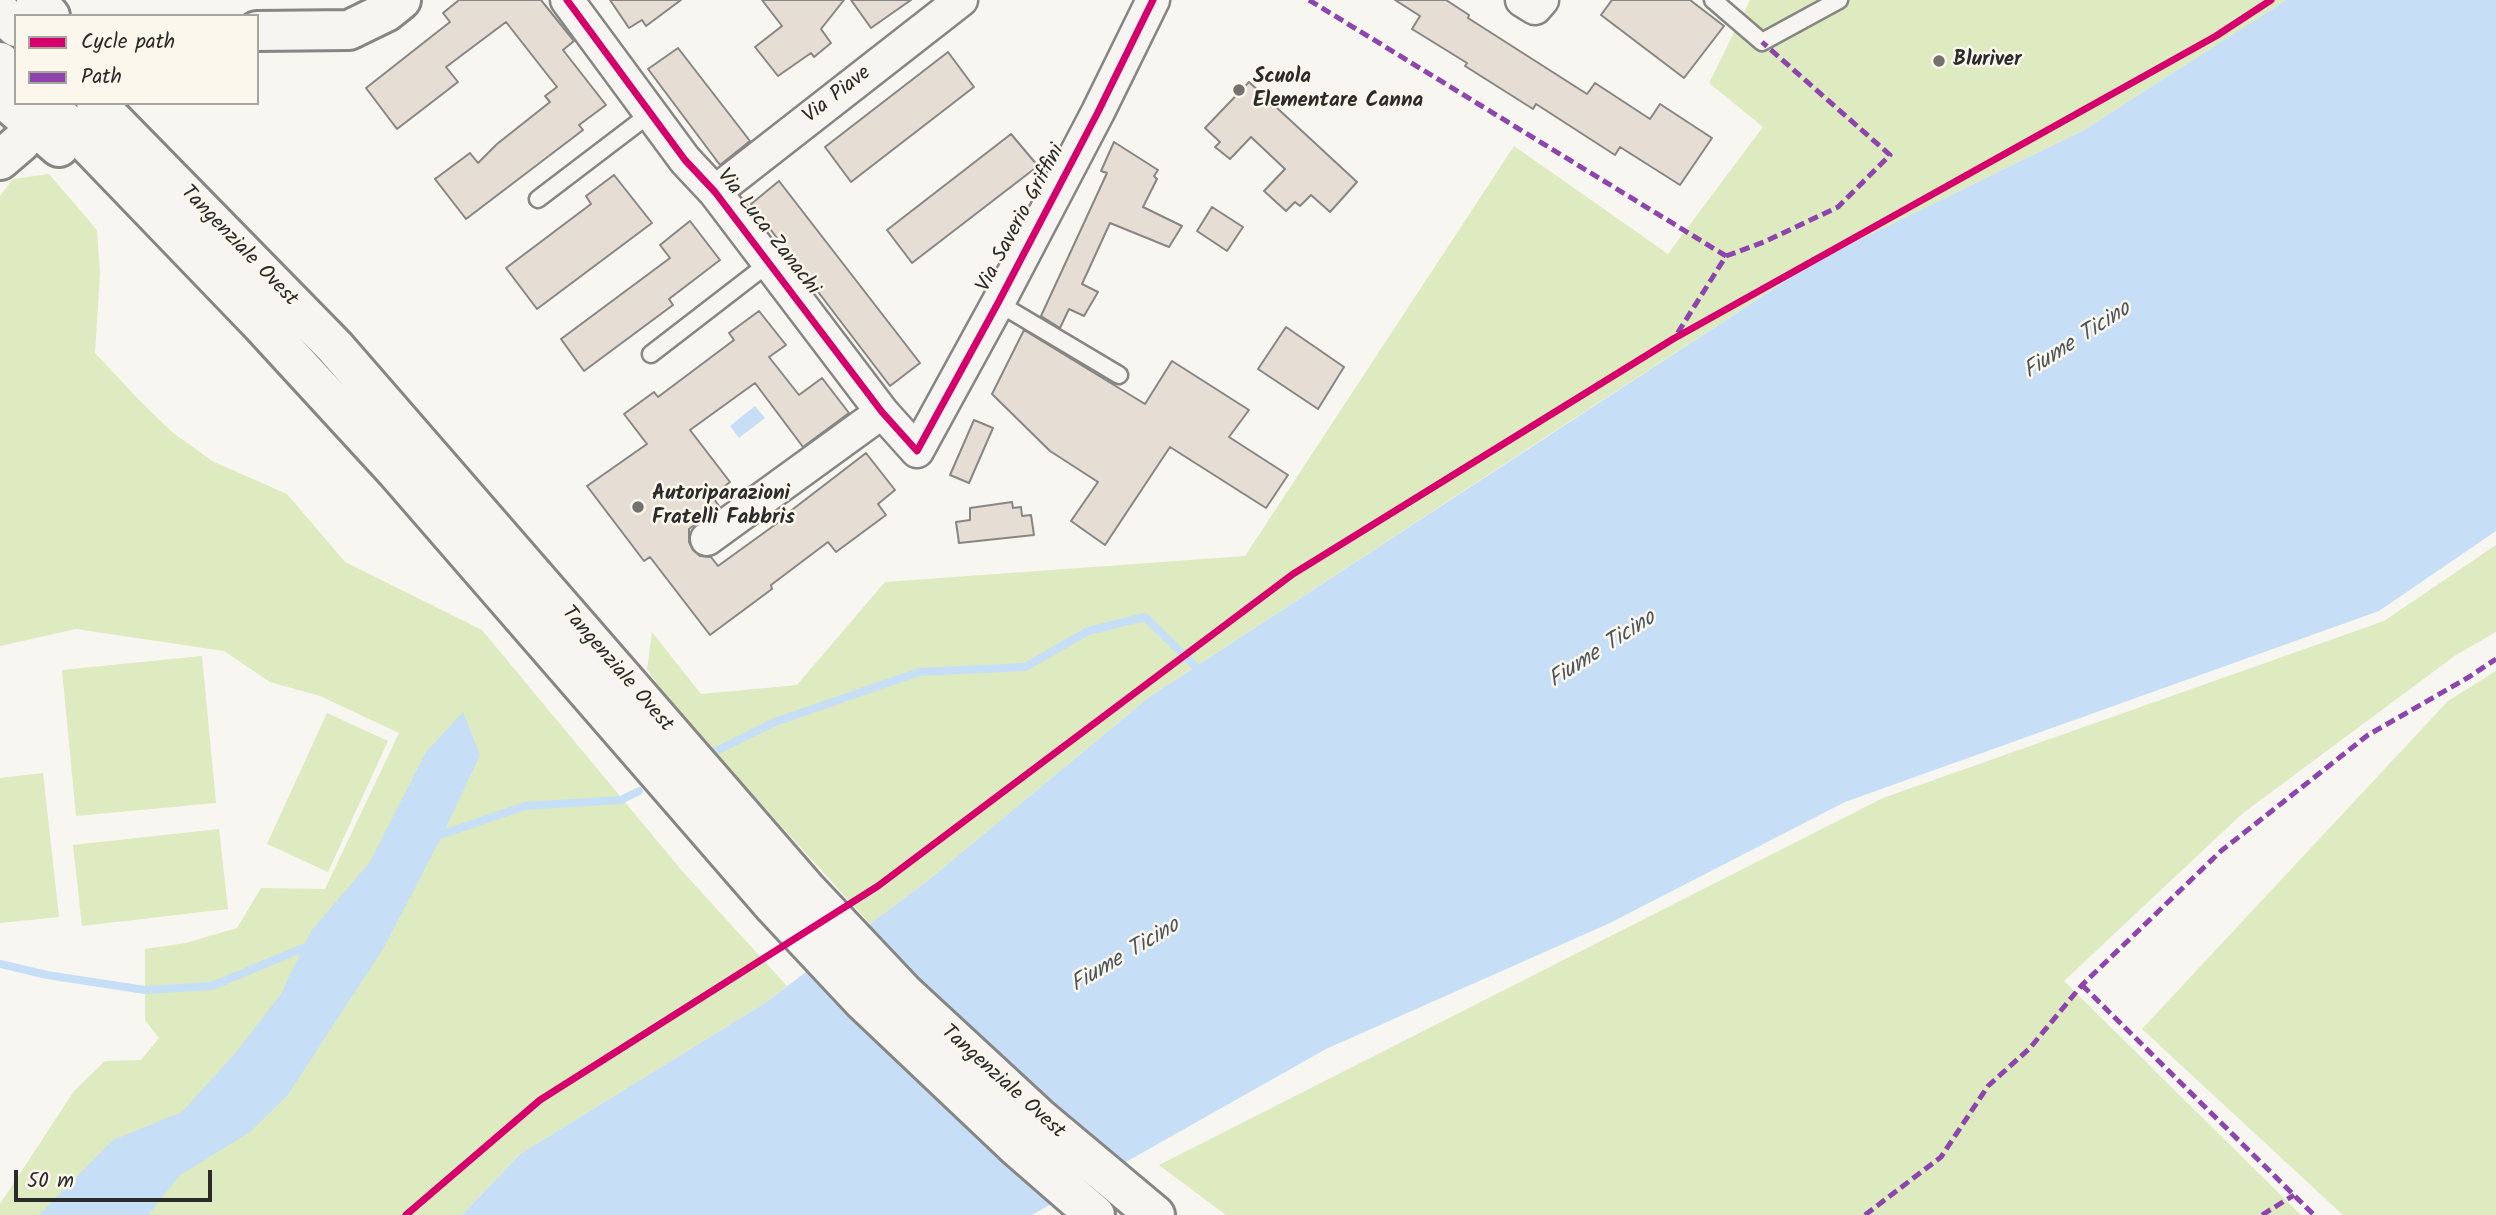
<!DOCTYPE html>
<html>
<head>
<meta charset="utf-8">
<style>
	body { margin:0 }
	#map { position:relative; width:2496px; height:1215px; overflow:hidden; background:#f8f6f0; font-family:Kalam,sans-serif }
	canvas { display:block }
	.legend { position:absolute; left:14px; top:14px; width:245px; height:91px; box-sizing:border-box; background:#fbf7ec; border:2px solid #a8a59f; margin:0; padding:9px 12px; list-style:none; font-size:21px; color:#2b2b2b }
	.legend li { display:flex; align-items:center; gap:14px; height:35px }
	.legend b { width:35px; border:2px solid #a8a59f }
	.scale { position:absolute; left:14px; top:1170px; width:198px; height:32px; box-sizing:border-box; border:4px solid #2b2b2b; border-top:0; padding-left:9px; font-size:21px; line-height:24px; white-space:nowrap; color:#2b2b2b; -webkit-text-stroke:5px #fbf7ec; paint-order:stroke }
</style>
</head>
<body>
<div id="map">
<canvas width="2496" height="1215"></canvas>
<ul class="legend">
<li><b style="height:9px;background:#d6006c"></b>Cycle path</li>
<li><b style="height:9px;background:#8e44ad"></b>Path</li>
</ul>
<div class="scale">50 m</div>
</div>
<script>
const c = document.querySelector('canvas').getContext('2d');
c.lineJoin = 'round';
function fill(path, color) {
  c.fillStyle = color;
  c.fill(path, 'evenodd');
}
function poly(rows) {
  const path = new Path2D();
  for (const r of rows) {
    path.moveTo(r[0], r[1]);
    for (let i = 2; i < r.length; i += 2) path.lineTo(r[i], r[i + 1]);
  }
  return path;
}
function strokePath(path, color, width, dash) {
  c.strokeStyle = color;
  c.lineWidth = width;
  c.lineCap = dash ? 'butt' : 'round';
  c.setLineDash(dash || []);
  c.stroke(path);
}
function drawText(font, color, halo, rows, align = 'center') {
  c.font = font + ' Kalam,sans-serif';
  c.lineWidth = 5;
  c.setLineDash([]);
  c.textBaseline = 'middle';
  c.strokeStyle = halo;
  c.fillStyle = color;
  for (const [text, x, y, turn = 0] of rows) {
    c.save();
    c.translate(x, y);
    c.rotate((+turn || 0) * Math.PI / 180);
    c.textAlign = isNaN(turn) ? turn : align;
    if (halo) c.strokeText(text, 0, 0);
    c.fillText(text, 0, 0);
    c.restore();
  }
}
fill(poly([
	[1750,0,2286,0,2084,130,1816,261,1561,427,1149,697,931,878,870,924,670,703,647,669,652,632,701,694,797,685,885,582,1245,556,1514,146,1668,254,1763,127,1709,83],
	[49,174,97,230,100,273,95,353,140,401,172,432,212,461,287,494,345,562,482,630,683,872,787,986,765,1003,520,1154,462,1215,0,1215,0,1204,74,1091,105,1061,141,1060,159,1038,145,1020,145,949,186,943,237,928,261,888,325,889,399,733,320,696,270,682,224,651,76,629,0,646,0,196,13,179],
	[2496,545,2496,632,2456,655,2243,813,2064,981,2301,1215,1226,1215,1159,1165,1883,798,2384,621],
	[202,656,216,803,76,816,62,670],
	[2496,671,2496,1215,2343,1215,2142,1029,2448,701],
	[327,713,388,741,328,872,267,844],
	[43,773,59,917,0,923,0,778],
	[219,829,228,909,82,926,73,845]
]), '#deeabf');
fill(poly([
	[2286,0,2496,0,2496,531,2379,611,1845,802,1610,923,1326,1049,1032,1215,462,1215,520,1154,765,1003,931,878,1149,697,1816,261,2084,130],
	[755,406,765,418,739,438,730,426],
	[463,712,480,755,443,834,383,949,287,1096,250,1132,180,1175,148,1215,39,1215,113,1140,182,1112,237,1051,281,994,311,931,370,862,426,752]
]), '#c6dff7');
strokePath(poly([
	[710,754,775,722,919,672,1025,667,1088,631,1145,617,1196,667],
	[443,834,525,806,621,800,639,791],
	[0,964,47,975,145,990,212,986,303,948]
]), '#c6dff7', 8);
const building = poly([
	[459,0,541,0,574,41,563,50,606,105,579,125,583,130,466,219,435,179,470,153,478,163,497,144,550,102,545,96,557,87,506,22,446,67,458,82,397,129,366,88,450,22,443,13,459,0],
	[610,0,681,0,646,26,642,20,629,28,610,0],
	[762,0,844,0,821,29,831,43,814,57,811,53,778,76,755,47,782,26,762,0],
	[851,0,911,0,871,28,851,0],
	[1395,0,1446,0,1469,15,1468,18,1587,94,1595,83,1650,119,1660,104,1712,138,1680,185,1620,147,1615,155,1536,104,1533,109,1465,66,1467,63,1412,29,1420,16,1395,0],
	[1612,0,1690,0,1724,26,1684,78,1601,15,1612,0],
	[678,48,750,141,720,165,648,69,678,48],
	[948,52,974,87,851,182,825,147,948,52],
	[1249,82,1357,182,1330,212,1311,195,1300,206,1295,202,1286,211,1264,191,1285,169,1251,137,1230,159,1215,147,1220,142,1205,128,1249,82],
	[1011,134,1038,166,912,263,887,230,1011,134],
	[1114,142,1158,170,1154,176,1157,179,1143,207,1182,226,1169,247,1110,223,1082,284,1098,292,1084,316,1069,309,1060,328,1041,316,1107,173,1101,171,1114,142],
	[614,175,652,223,537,309,506,268,591,204,586,196,614,175],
	[779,181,920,363,890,386,751,204,779,181],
	[1212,207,1243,227,1227,251,1197,231,1212,207],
	[690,221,720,260,669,299,673,305,584,371,561,339,670,258,660,245,690,221],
	[759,311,786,345,769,357,799,395,822,378,849,413,803,447,755,383,690,430,730,482,712,496,719,506,689,529,689,542,693,550,700,556,711,557,718,566,783,519,784,516,866,453,895,490,878,504,886,515,836,552,828,542,771,585,772,589,710,635,650,557,644,561,587,486,647,444,624,414,654,392,658,397,734,340,729,333,759,311],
	[1286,327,1344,367,1318,409,1258,369,1286,327],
	[1024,330,1145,404,1172,361,1249,410,1229,437,1288,475,1266,508,1170,447,1105,545,1071,521,1098,482,1050,451,992,394,1024,330],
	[974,420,993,428,969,483,950,475,974,420],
	[1012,502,1013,508,1021,507,1022,516,1031,515,1034,535,959,543,956,522,970,520,970,508,1012,502]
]);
fill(building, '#e6ddd4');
strokePath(building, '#878684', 2);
const lane = poly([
	[1713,0,1762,42,1839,0],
	[538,199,651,113],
	[998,303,1119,375],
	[651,354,769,263]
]);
const street = poly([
	[567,0,685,160,715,192,882,412,917,451,998,303,1098,112,1153,0],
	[1522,0,1535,8,1542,0],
	[715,192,961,0],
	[707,539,882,412]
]);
const secondary = poly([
	[257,31,349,30,386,12,401,0],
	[0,160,21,142]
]);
const highway = poly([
	[36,0,50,16],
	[0,12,16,27],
	[0,62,16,76],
	[0,96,59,147],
	[45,103,83,139,261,324,397,472,774,906,863,1001,1018,1148,1095,1215],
	[96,103,335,347,805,888,905,994,1038,1117,1155,1215]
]);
strokePath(lane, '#878684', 21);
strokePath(street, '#878684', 37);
strokePath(secondary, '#878684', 44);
strokePath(highway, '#878684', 44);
strokePath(lane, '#f6f5f1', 16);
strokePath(street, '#f6f5f1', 32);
strokePath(secondary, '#f6f5f1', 38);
strokePath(highway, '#f6f5f1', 38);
strokePath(poly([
	[1309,0,1726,256,1677,334],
	[1726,256,1764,242,1838,207,1890,155,1762,42],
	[2082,985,2314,1215],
	[1865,1215,1941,1157,1988,1086,2030,1048,2082,985,2221,851,2368,735,2469,677,2496,659],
	[2262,1215,2294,1195]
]), '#8e44ad', 5, [10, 5]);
strokePath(poly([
	[567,0,685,160,715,192,882,412,917,451,998,303,1098,112,1153,0],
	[406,1215,540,1100,878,886,1293,574,1673,339,2216,36,2271,0]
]), '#d6006c', 7);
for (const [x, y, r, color] of [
	[1939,61,7,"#737270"],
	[1239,90,7,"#737270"],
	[638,507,7,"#737270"]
]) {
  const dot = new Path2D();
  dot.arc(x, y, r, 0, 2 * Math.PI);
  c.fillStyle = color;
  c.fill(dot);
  strokePath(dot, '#fbf7ec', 2.5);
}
drawText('bold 21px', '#2b2b2b', '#fbf7ec', [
	["Bluriver",1953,61],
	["Scuola",1253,78],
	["Elementare Canna",1253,102],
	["Autoriparazioni",652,495],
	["Fratelli Fabbris",652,519]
], 'left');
drawText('21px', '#2b2b2b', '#fbf7ec', [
	["Via Piave",838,96,-38],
	["Via Saverio Griffini",1022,219,-62],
	["Via Luca Zanachi",767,233,52],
	["Tangenziale Ovest",238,247,46],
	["Tangenziale Ovest",616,670,49],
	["Tangenziale Ovest",1002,1083,42]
]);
drawText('italic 23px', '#4c565f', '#fbf7ec', [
	["Fiume Ticino",2078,342,-33],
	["Fiume Ticino",1603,651,-33],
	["Fiume Ticino",1126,957,-31]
]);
</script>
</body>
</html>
